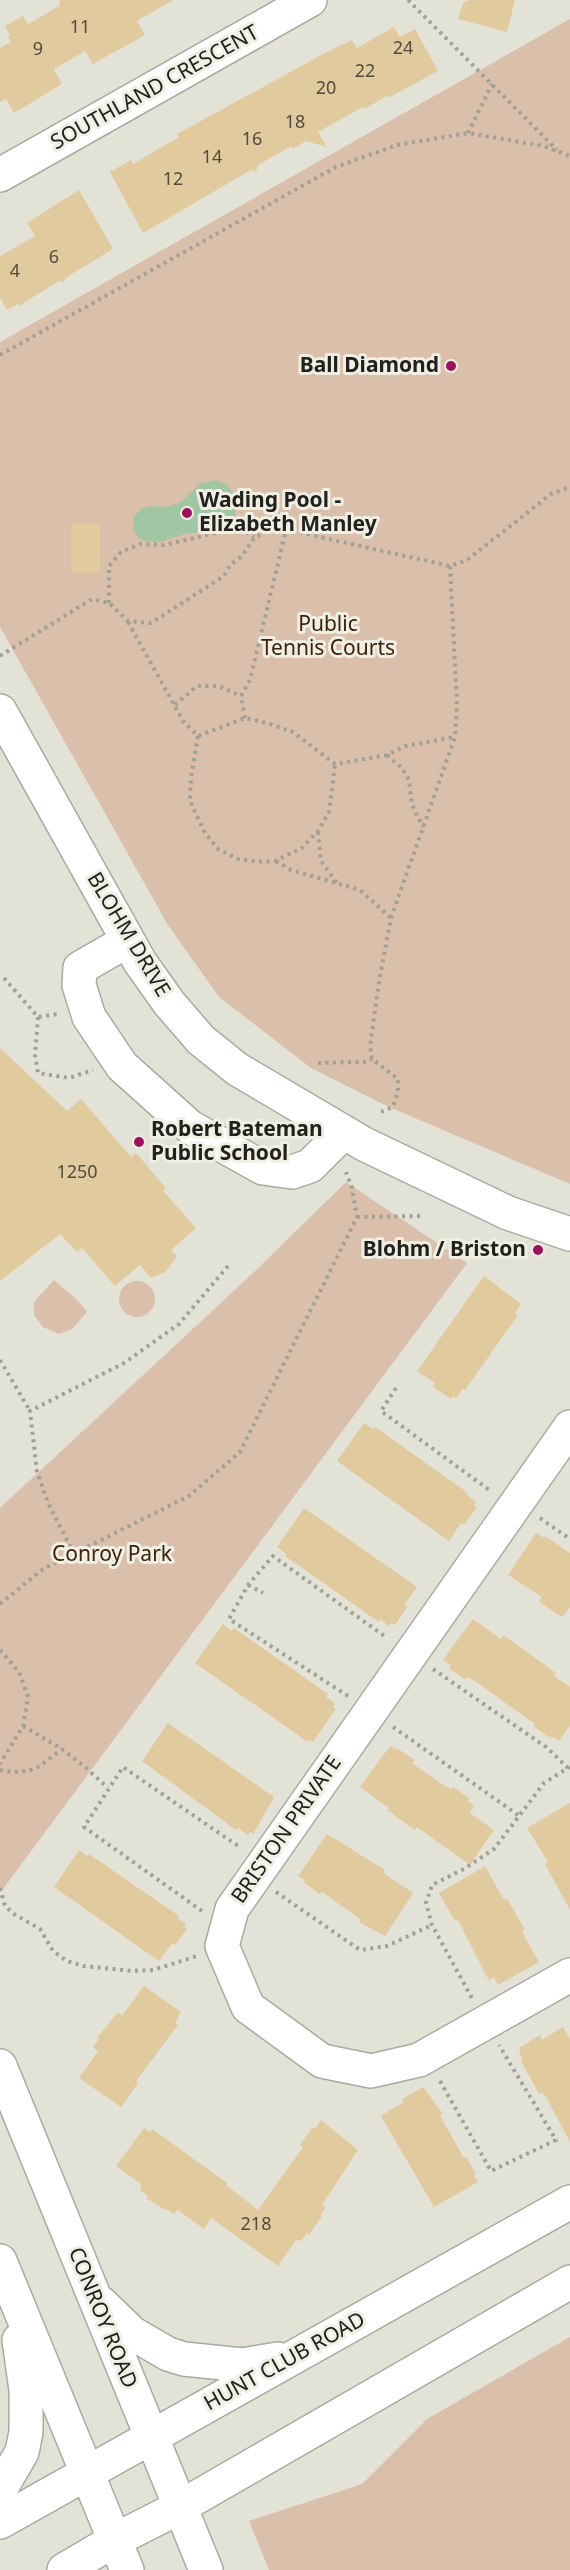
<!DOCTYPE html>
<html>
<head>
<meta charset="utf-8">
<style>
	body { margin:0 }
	canvas { display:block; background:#e3e2d7 }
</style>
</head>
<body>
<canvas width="570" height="2570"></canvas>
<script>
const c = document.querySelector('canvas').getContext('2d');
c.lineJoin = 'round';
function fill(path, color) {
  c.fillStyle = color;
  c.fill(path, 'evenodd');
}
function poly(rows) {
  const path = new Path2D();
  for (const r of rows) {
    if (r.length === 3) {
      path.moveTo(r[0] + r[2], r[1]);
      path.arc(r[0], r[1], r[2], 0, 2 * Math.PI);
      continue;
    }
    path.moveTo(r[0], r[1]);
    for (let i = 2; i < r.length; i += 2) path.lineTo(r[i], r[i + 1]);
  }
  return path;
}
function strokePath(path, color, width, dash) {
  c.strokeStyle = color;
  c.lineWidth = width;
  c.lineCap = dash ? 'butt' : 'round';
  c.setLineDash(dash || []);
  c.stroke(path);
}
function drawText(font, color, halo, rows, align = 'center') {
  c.font = font + ' "Noto Sans",sans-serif';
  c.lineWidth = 6;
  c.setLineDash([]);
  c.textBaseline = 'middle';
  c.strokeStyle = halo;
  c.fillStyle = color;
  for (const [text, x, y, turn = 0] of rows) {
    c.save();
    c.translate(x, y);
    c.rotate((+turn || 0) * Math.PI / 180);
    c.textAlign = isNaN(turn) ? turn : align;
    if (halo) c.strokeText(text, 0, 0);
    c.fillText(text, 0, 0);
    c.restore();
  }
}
fill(poly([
	[570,19,570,1184,389,1107,311,1068,219,997,168,925,0,627,0,342],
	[346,1182,467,1263,0,1893,0,1508,252,1274],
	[54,1280,78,1301,87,1312,72,1329,59,1334,43,1327,34,1315,34,1302],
	[137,1299,18],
	[570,2337,570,2570,269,2570,249,2521,362,2484,427,2419]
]), '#dabfaa');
fill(poly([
	[216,480,227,485,233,493,237,503,235,516,231,523,217,530,185,534,159,542,148,542,138,537,133,529,134,517,141,509,151,506,167,507,181,502,201,483]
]), '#a0c6a3');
fill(poly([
	[60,0,173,0,137,21,145,35,93,64,85,51,54,69,62,84,14,113,6,99,0,102,0,48,11,42,8,37,10,36,5,26,23,16,28,24,59,6],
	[469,0,515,0,507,32,458,19,463,3],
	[394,27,400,37,415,29,438,71,390,97,387,96,364,109,363,107,318,132,327,147,306,141,293,149,292,146,258,165,256,172,251,170,143,233,110,172,131,160,133,164,179,137,177,134,327,52,352,40,357,48],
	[79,190,113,249,67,277,64,282,59,281,19,306,18,304,7,310,0,298,0,256,35,236,27,223],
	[71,523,100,523,100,573,71,573],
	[0,1048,67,1111,81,1099,131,1157,136,1153,166,1188,163,1191,196,1228,171,1250,177,1256,165,1272,151,1278,140,1265,115,1286,82,1248,77,1252,60,1234,0,1281],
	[484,1276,521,1304,515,1313,518,1315,465,1390,463,1389,456,1398,453,1396,451,1399,433,1387,435,1383,417,1371],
	[364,1423,373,1429,375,1427,468,1493,467,1495,476,1502,474,1505,477,1507,464,1525,461,1523,449,1541,337,1461],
	[304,1508,417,1587,404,1605,407,1607,395,1625,392,1623,389,1626,380,1619,379,1622,285,1556,286,1554,277,1547],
	[536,1533,544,1538,545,1536,570,1553,570,1607,562,1617,539,1602,542,1597,508,1575],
	[473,1619,501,1639,503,1635,556,1673,554,1676,570,1687,570,1725,559,1741,551,1736,550,1738,533,1726,535,1724,475,1681,467,1677,466,1680,449,1668,451,1665,443,1660],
	[223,1624,232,1631,234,1628,328,1694,326,1697,335,1703,333,1707,336,1709,313,1742,309,1740,308,1742,195,1663],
	[168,1723,274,1797,253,1834,250,1832,248,1835,238,1828,236,1830,142,1761],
	[390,1746,396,1750,397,1748,415,1760,412,1763,445,1786,451,1789,453,1787,470,1799,468,1801,474,1806,470,1813,494,1830,470,1865,417,1827,415,1830,387,1810,389,1808,360,1787],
	[570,1803,570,1910,545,1864,548,1862,527,1828],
	[327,1834,385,1870,383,1873,413,1893,385,1936,359,1922,360,1919,322,1892,320,1894,303,1882,305,1880,298,1876],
	[79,1850,87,1856,89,1854,179,1916,177,1918,186,1924,184,1927,187,1929,175,1945,172,1943,159,1961,54,1887],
	[485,1866,504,1900,507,1899,525,1930,522,1932,539,1962,498,1985,494,1977,489,1981,458,1920,455,1921,439,1893],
	[144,1986,181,2012,175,2023,178,2025,136,2081,138,2083,121,2107,79,2078,98,2051,93,2047,99,2039,97,2038,118,2012,122,2016],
	[563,2027,570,2039,570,2142,547,2099,542,2092,539,2094,521,2061,523,2060,519,2053,521,2051,519,2048,540,2035,542,2040],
	[423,2087,443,2114,440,2116,464,2158,466,2157,476,2174,474,2175,478,2182,434,2207,381,2116,404,2102,402,2099],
	[321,2120,358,2150,322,2205,326,2207,320,2215,322,2216,309,2235,307,2233,301,2241,296,2240,278,2266,211,2218,204,2229,178,2210,174,2214,166,2209,165,2210,146,2198,148,2196,140,2190,141,2184,116,2166,144,2128,150,2132,152,2129,227,2183,226,2185,258,2210,303,2147,300,2145,313,2127,315,2129]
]), '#e2ca9f');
const minor = poly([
	[0,175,310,0],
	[0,711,140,962,169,1003,201,1040,237,1069,364,1144,508,1213,570,1234],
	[127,941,80,968,79,985,89,1017,122,1066,190,1127,263,1168,292,1172,310,1166,344,1132],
	[570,1427,232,1909,222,1946,248,2007,322,2061,371,2071,419,2060,570,1975]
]);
const major = poly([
	[0,2066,206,2570],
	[0,2261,127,2570],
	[101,2303,132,2333,168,2354,184,2359,242,2365,278,2359],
	[0,2490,22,2452,26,2432,26,2390,19,2340],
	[0,2522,570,2202],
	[64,2570,115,2540,180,2507,570,2282]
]);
strokePath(minor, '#abaaa0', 36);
strokePath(major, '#abaaa0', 36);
strokePath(poly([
	[408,0,557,150],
	[468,133,492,84],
	[0,355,336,167,397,145,468,133,543,146,570,156],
	[109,603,109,566,121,552,140,544,164,545,216,533,235,525,254,537],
	[128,622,183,721,198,736,245,718,267,723,293,732,335,764,387,755,405,746,455,737],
	[0,656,92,599,109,603,128,621,151,623,224,576,230,565,242,556,254,538,275,527,450,566,467,560,551,494,570,487],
	[175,705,197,686,219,686,241,696],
	[245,718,241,696,250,680,286,530],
	[198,736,191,778,190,799,193,808,205,833,218,849,238,859,263,862,275,861,302,848,318,831,329,812,335,765],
	[387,755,402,768,409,780,412,805,423,827],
	[318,832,321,861,337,883],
	[276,861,291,870,360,890,391,918],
	[4,978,38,1017,58,1014],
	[38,1017,35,1055,38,1073,69,1078,93,1070],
	[318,1063,366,1062,372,1059],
	[381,1112,393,1107,398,1092,398,1079,372,1059,370,1046,380,976,391,918,455,737,457,706,450,566],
	[357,1217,423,1216],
	[0,1360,30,1411],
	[396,1388,381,1411,492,1492],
	[540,1518,570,1539],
	[74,1554,49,1505,37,1472,30,1411,124,1363,179,1324,228,1266],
	[248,1585,263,1593],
	[0,1604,43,1569,189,1496,240,1452,357,1217,352,1188,346,1172],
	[0,1650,19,1672,28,1697,23,1726,0,1764],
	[433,1669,546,1747,568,1768,544,1783,494,1849,464,1869,432,1885,426,1903,432,1925,473,2000],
	[348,1696,229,1619,248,1585,273,1556,387,1638],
	[23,1726,62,1749,85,1767,108,1788],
	[393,1727,518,1815],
	[0,1770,12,1772,28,1771,40,1766,62,1749],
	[0,1888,5,1906,14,1914,40,1929,53,1951,67,1961,83,1966,132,1971,153,1970,197,1956],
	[276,1892,360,1950,387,1946,432,1925],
	[202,1911,84,1827,123,1767,241,1848],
	[440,2081,491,2171,556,2140,499,2045]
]), '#a1a097', 4, [3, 4.5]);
strokePath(minor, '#fff', 33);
strokePath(major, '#fff', 33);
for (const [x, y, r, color] of [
	[451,366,6,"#9d105d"],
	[187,513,6,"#9d105d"],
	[139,1142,6,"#9d105d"],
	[538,1250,6,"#9d105d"]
]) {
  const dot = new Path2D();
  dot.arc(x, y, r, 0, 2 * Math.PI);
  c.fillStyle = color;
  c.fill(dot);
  strokePath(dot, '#f0efe4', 2);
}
drawText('18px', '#524b3e', null, [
	["11",80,28],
	["24",403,49],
	["9",38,50],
	["22",365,72],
	["20",326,89],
	["18",295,123],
	["16",252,140],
	["14",212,158],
	["12",173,180],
	["6",54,258],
	["4",15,272],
	["1250",77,1173],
	["218",256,2225]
]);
drawText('21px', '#22211d', '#f0efe4', [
	["SOUTHLAND CRESCENT",155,88,-29],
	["BLOHM DRIVE",128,935,59],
	["BRISTON PRIVATE",287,1830,-55],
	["CONROY ROAD",102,2318,68],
	["HUNT CLUB ROAD",285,2362,-29]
]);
drawText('bold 21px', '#22211d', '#f0efe4', [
	["Ball Diamond",439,366],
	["Wading Pool -",199,501,"left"],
	["Elizabeth Manley",199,525,"left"],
	["Robert Bateman",151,1130,"left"],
	["Public School",151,1154,"left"],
	["Blohm / Briston",526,1250]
], 'right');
drawText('21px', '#3d2209', '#f0efe4', [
	["Public",328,625],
	["Tennis Courts",328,649],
	["Conroy Park",112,1555]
]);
</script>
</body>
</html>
